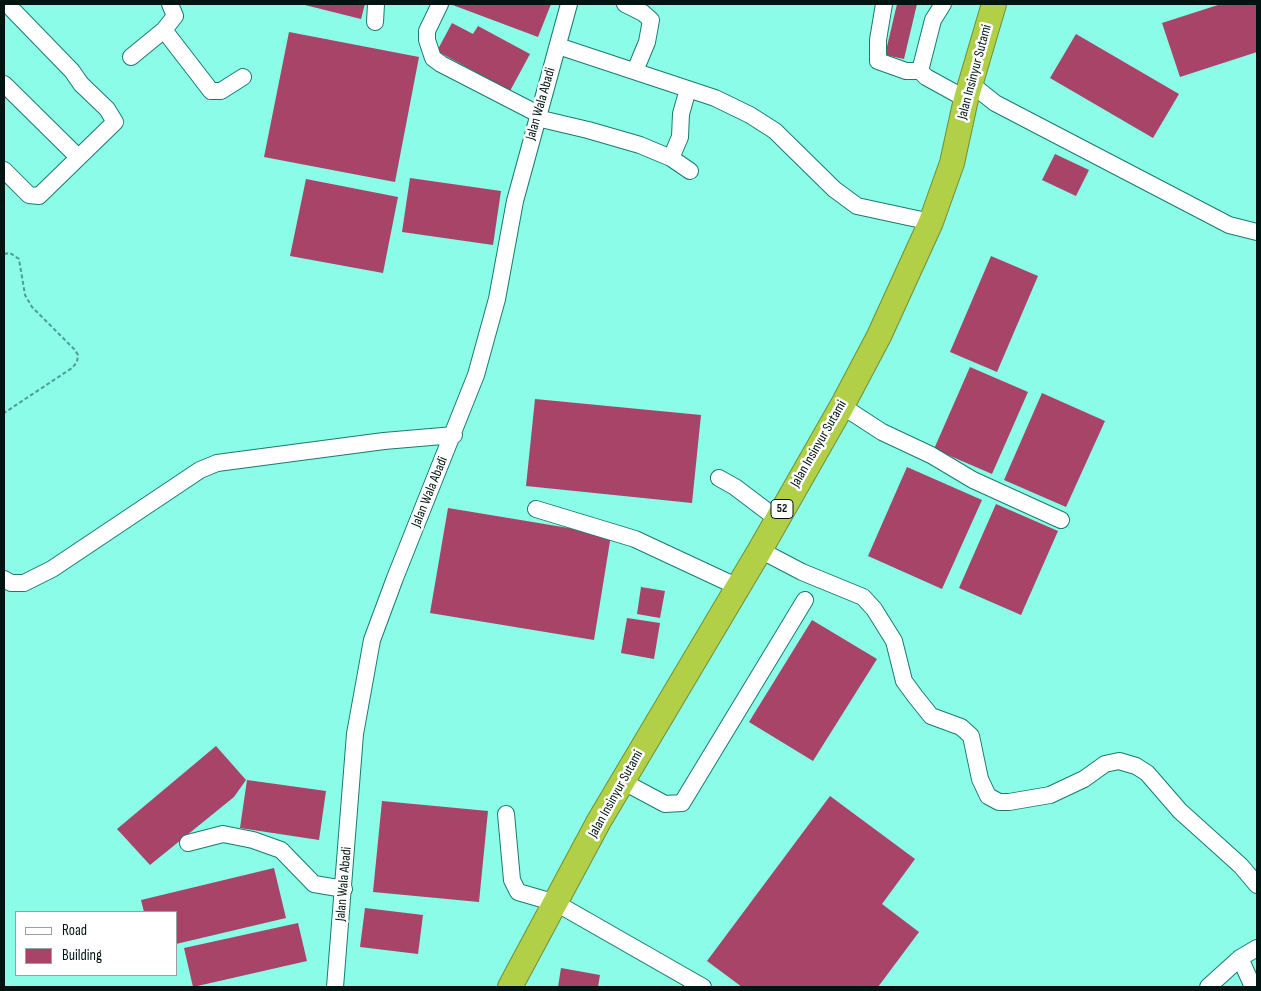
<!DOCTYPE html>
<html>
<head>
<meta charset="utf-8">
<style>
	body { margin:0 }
	#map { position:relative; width:1261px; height:991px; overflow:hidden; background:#8afce8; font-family:"Sofia Sans Condensed",sans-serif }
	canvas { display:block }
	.frame { position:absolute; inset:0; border:5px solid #001511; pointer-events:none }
	.legend { position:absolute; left:15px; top:911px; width:162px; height:65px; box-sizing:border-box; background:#fff; border:1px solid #99a1a0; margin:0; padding:6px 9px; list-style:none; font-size:15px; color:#001511 }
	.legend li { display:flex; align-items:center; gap:10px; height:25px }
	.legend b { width:25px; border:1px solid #99a1a0 }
</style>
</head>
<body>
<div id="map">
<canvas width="1261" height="991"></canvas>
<div class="frame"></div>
<ul class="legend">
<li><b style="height:6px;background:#fff"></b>Road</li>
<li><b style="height:14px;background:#a74467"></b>Building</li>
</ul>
</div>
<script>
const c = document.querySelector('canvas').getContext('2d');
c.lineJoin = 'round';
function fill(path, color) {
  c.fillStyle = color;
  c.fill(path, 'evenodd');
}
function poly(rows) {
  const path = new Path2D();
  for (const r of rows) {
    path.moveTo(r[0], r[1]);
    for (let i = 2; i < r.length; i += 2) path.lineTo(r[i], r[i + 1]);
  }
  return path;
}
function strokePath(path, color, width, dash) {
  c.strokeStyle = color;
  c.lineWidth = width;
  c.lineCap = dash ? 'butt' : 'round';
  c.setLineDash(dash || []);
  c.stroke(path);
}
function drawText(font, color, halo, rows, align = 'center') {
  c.font = font + ' "Sofia Sans Condensed",sans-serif';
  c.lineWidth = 5;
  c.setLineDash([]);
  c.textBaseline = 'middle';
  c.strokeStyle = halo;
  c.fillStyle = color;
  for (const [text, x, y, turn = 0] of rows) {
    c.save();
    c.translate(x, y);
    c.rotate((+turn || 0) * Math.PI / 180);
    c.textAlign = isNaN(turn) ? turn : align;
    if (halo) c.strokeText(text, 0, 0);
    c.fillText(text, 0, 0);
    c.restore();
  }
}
fill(poly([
	[301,4,365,4,361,19],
	[450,4,551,4,538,37],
	[897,4,917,4,904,59,885,55],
	[1221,4,1257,4,1257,52,1180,77,1162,23],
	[452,23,473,34,478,26,530,54,510,91,437,51],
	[289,32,419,57,395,182,264,157],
	[1076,34,1179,94,1153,138,1050,78],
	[1055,154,1089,170,1076,196,1042,180],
	[410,178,501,191,493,245,402,232],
	[306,179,398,197,383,273,290,256],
	[991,256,1038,276,997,372,950,352],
	[970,367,1028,392,992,474,934,449],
	[1042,393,1105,421,1066,507,1004,480],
	[535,399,701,415,692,503,526,486],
	[907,467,982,500,942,589,868,556],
	[996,504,1058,531,1021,615,959,588],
	[448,508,611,535,594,640,430,613],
	[641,587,665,591,660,618,637,614],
	[627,618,660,623,654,659,621,653],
	[812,620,877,659,813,761,749,722],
	[216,746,246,780,234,797,150,865,117,829],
	[247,780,326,791,319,840,240,828],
	[830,796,915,859,882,904,919,932,878,987,742,987,707,961],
	[382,801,488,811,479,902,373,892],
	[274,868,286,918,176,944,176,912,144,912,141,900],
	[365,908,423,915,418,954,360,947],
	[298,923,307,961,193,987,184,948],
	[561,968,600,975,598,987,558,987]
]), '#a74467');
const minor = poly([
	[440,4,427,31,427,40,433,58,441,64,538,114],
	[625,4,643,13,651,20,647,42,635,71],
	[884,4,878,40,878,61,906,71,920,71],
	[943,4,933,20,920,71,926,77,966,99],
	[375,22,376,4],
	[164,30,211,91,221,91,243,77],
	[558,46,715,98,750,115,775,131,834,189,857,206,931,222],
	[131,57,164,30,175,16,170,4],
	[970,83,995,103,1229,225,1257,232],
	[4,84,78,157],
	[537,118,588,130,640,145,671,158,690,171],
	[671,158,680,137,681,114,688,89],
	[4,170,29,195,39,196,115,122,107,109,81,84,72,71,7,4],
	[842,406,882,432,931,455,973,480,1061,520],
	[719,478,735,487,776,518],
	[536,509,635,539,738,587],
	[760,550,802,572,863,597,874,609,894,641,904,681,915,696,931,716,961,727,971,736,980,779,988,796,999,802,1009,802,1050,795,1084,779,1105,764,1119,761,1136,766,1147,773,1180,811,1241,866,1257,885],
	[4,579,11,583,24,583,52,569,200,470,217,463,384,441,454,435],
	[622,781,665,804,682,803,805,600],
	[506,814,512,880,518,892,556,903,703,987],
	[188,843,223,834,253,840,281,850,314,884,344,889],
	[1240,958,1253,987],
	[335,987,355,734,372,640,395,578,476,375,497,299,515,201,569,4],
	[1208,987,1240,958,1257,948]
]);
const highway = poly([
	[510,987,599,821,760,550,842,406,879,336,931,222,952,163,966,99,994,4]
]);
strokePath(minor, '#1b7a6d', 18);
strokePath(highway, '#738e34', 26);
strokePath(poly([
	[4,254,10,253,19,259,25,295,32,307,75,350,78,355,77,362,72,368,4,413]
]), '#519c8e', 2, [4, 2.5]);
strokePath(minor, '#fff', 16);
strokePath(highway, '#b1cf47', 24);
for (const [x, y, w] of [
	[782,509,22]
]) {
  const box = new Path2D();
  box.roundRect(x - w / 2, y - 9.5, w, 19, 4);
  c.fillStyle = '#fff';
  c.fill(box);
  strokePath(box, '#001511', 1);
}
drawText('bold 12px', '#001511', null, [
	["52",782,509]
]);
drawText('14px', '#001511', '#fff', [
	["Jalan Insinyur Sutami",975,72,-75],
	["Jalan Wala Abadi",541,104,-74],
	["Jalan Insinyur Sutami",819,444,-60],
	["Jalan Wala Abadi",430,492,-68],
	["Jalan Insinyur Sutami",616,794,-61],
	["Jalan Wala Abadi",344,884,-85]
]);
</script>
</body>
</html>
